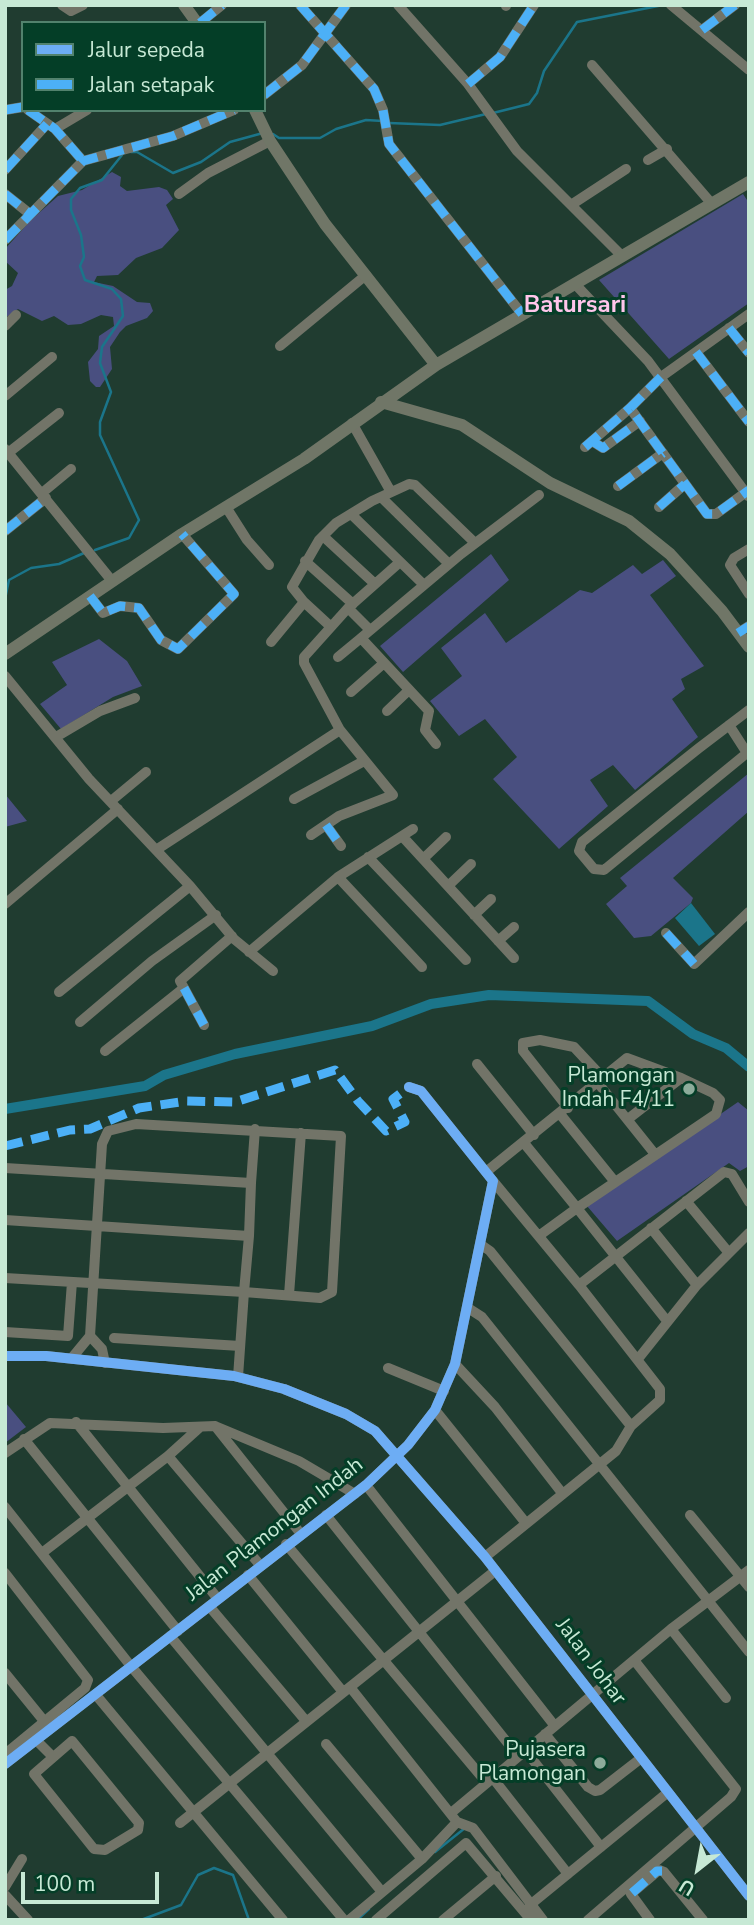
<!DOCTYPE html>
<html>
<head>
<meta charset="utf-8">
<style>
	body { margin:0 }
	#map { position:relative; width:754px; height:1925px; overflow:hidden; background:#203c30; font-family:"Nunito Sans",sans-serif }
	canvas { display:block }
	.frame { position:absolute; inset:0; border:7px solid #c7e9d5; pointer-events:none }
	.legend { position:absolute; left:21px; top:21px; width:245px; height:91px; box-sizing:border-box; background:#043e27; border:2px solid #52826d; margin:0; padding:9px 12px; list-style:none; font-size:21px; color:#c7e9d5 }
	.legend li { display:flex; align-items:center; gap:14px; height:35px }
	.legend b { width:35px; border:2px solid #52826d }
	.north { position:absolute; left:663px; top:1834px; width:70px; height:70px; -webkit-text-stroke:5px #043e27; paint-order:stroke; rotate:211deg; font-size:19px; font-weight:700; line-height:28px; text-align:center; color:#c7e9d5 }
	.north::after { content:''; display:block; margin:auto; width:24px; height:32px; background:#c7e9d5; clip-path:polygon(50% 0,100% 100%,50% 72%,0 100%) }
	.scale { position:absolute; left:21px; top:1872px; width:138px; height:32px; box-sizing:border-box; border:4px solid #c7e9d5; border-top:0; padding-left:9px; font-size:21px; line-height:24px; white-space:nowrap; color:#c7e9d5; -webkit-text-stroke:5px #043e27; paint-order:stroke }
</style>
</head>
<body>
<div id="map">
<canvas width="754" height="1925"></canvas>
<div class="frame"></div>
<ul class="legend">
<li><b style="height:9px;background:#6dadf4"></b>Jalur sepeda</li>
<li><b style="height:9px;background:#4cb0f7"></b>Jalan setapak</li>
</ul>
<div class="north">U</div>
<div class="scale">100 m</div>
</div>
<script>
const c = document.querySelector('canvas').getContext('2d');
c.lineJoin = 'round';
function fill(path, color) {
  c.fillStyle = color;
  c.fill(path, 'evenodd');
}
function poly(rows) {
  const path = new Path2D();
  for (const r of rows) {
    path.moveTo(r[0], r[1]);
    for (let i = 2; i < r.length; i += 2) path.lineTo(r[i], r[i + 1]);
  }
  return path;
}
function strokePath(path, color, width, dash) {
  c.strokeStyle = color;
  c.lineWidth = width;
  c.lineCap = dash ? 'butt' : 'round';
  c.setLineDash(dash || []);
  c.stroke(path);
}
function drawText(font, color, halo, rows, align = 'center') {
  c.font = font + ' "Nunito Sans",sans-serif';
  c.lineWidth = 6;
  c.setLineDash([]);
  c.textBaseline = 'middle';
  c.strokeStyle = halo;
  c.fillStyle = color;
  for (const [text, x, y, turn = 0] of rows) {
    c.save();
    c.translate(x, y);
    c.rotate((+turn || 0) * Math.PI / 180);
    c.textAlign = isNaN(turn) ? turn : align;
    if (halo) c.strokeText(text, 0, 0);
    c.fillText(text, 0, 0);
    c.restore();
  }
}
fill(poly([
	[112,172,121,177,120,186,127,191,159,187,167,190,173,199,166,205,179,230,162,248,136,258,118,275,97,276,94,282,113,286,137,302,150,303,153,311,147,318,126,326,120,332,110,347,112,369,100,387,96,387,90,381,88,362,98,349,99,336,114,326,113,317,101,315,81,324,68,325,54,316,42,321,18,309,5,318,5,290,12,286,18,273,5,261,5,249,31,220,58,196,82,190],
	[743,194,749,203,749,303,669,359,599,280],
	[491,554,509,580,403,672,380,646],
	[663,560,676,576,650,595,704,666,681,679,685,689,672,699,698,737,635,790,613,765,590,780,608,806,559,849,493,779,517,757,485,719,459,736,430,701,462,676,441,648,485,613,506,643,580,590,592,593,633,565,642,574],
	[99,639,127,661,142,686,113,697,61,729,40,704,67,685,52,662],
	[749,773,749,811,673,878,693,898,691,903,651,936,634,938,606,904,627,886,620,878],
	[5,794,27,821,5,827],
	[738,1102,749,1111,749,1166,740,1171,729,1163,617,1241,587,1206],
	[5,1402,26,1427,5,1443]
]), '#494f80');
fill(poly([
	[691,903,715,934,699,946,675,918]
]), '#1b758a');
strokePath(poly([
	[493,113,529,104,537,93,544,71,577,22,663,5],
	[389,123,440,125,486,114],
	[273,134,279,138,320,138,336,129,366,120,383,121],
	[131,152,137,152,173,173,201,162,230,142,263,133],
	[95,550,129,538,139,520,100,435,100,422,111,392,100,363,102,347,123,316,121,299,112,289,85,280,80,266,84,257,81,235,71,210,71,199,80,188,102,180,122,155],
	[5,599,9,580,31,568,59,564,84,553],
	[435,1852,465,1828],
	[141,1920,181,1905,198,1875,214,1868,233,1875,249,1920],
	[357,1920,369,1909]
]), '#1b758a', 2.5);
strokePath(poly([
	[5,1109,145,1086,164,1075,235,1054,372,1026,431,1004,489,995,648,1001,693,1034,726,1048,749,1067]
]), '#1b758a', 10);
strokePath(poly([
	[62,5,71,11,83,5],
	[300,5,374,89,383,110,389,144,522,314],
	[398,5,468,84,517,151,622,256],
	[506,5,506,6],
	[671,5,749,70],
	[200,23,222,5],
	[702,30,735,5],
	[592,65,712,204],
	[468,84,500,57,534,5],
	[264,95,302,65,346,5],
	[5,110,23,107],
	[28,110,55,129,83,161],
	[55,129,87,110],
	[648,160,667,149],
	[5,170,47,124],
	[5,194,30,214],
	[179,194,208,173,270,141],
	[571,205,626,169],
	[5,240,83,161,173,136,234,110],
	[575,284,648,361,748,496],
	[749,314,661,377,630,408,707,514,716,514,749,490],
	[5,326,16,315],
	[729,328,749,353],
	[280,346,366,275],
	[696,352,749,422],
	[5,396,52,357],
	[352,423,391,492],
	[592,441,603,448,640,421],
	[585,447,630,408],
	[5,449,112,581],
	[8,453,59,413],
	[618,486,663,453],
	[42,493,71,469],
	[381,497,449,564],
	[226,507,247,540,269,565],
	[659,507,685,484],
	[351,514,424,585],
	[5,531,46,498],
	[323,536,375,584],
	[749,549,734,558,730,565,749,594],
	[305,561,353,604],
	[90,596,103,613,120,606,139,608,161,640,178,649,234,594,182,534],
	[304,602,330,626],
	[348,608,370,630],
	[738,633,749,626],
	[271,642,304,602,292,587,319,540,336,523,372,501,409,484,415,485,475,543],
	[338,657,361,638],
	[5,676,89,779,190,886,234,939,273,971],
	[351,692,384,663],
	[387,711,409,690],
	[729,725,747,753,604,870,594,869,579,851,582,842,655,783,699,748,749,710],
	[56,737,100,711,135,698],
	[436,744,425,730,429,711,361,638,461,554,539,495],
	[294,799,364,761],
	[111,801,146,772],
	[326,825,341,846],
	[311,835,339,816,393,795,340,730],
	[402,836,514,958],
	[156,850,340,730,304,663,304,657,348,608,400,562],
	[368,857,466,960],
	[423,859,446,837],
	[338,877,422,967],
	[448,886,471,864],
	[5,904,118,809],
	[474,915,491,899],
	[666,933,694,964,749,912],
	[498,941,514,927],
	[249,952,338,877,413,829],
	[184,988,204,1025],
	[59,992,190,886],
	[80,1022,152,961,216,915],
	[105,1051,184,988,180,981,232,936],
	[477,1064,534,1135],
	[598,1083,654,1153],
	[568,1108,523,1051,523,1043,540,1040,574,1047,603,1078],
	[560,1114,615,1182],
	[628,1119,681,1078],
	[5,1168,251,1183,249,1236],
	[486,1172,627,1058,681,1078,713,1093,720,1100,716,1114,577,1208,524,1143],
	[493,1181,579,1285],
	[251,1183,255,1129],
	[686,1201,729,1253],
	[5,1220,249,1236,244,1292,5,1278],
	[651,1228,697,1285],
	[540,1235,577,1208,667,1321],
	[480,1244,490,1251,631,1426],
	[289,1295,301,1133],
	[468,1308,482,1317,749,1652],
	[5,1332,68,1336,72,1282],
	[114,1338,240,1346],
	[5,1356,46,1356,234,1376,284,1389,346,1414,375,1431,485,1557,749,1896],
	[71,1359,90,1336],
	[638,1359,697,1285,749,1233],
	[105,1363,102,1349,90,1336,102,1144,108,1131,136,1124,341,1136,332,1292,320,1298,244,1292,238,1377],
	[455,1364,495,1407,562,1493],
	[388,1368,444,1391],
	[435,1410,525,1522],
	[76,1422,218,1599],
	[215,1426,301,1534],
	[24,1439,178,1631],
	[5,1453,50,1423,163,1428,215,1426,299,1461,355,1494],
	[168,1456,260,1565],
	[366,1485,554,1725],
	[5,1507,130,1665,344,1920],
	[326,1515,518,1756],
	[690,1515,749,1587],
	[286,1544,486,1782],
	[42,1553,168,1456,199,1428],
	[485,1557,616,1451,631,1426,660,1400,660,1389,579,1285,724,1172,732,1174,749,1202],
	[5,1573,88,1680,85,1688,5,1754],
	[248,1575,343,1692],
	[209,1606,306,1721],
	[671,1629,726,1698],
	[170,1636,382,1892],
	[5,1673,44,1721],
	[96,1695,283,1920],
	[545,1734,588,1787,595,1791,600,1790,640,1759],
	[36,1740,53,1757],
	[72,1741,139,1823,138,1830,105,1850,94,1849,34,1774,72,1741],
	[326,1744,422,1859],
	[525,1750,601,1847],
	[5,1764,366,1485,408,1445,435,1410,455,1364,493,1181,421,1091,409,1087],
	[492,1777,568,1874],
	[451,1813,671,1629,749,1570],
	[457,1822,473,1828,543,1920],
	[180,1823,495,1571],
	[5,1887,22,1859],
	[5,1895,28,1920],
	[530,1905,667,1793],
	[349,1920,422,1859,457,1822,350,1687],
	[376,1920,466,1843,531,1920],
	[443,1920,496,1876],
	[588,1920,731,1797,736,1789,634,1660],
	[650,1920,631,1894,659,1870,664,1872,703,1920]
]), '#727468', 10);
strokePath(poly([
	[184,5,197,23],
	[255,110,270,141,325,224,436,365],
	[381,402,462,425,550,483,629,521,670,554,722,611,749,647],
	[5,654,182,534,304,459,436,365,749,182]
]), '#707667', 12);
strokePath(poly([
	[300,5,374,89,383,110,389,144,522,314],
	[200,23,222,5],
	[702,30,735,5],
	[468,84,500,57,534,5],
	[264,95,302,65,346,5],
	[5,110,23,107],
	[28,110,55,129,83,161],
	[5,170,47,124],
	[5,194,30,214],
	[5,240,83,161,173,136,234,110],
	[729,328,749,353],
	[696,352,749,422],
	[661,377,630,408,707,514,716,514,749,490],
	[592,441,603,448,640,421],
	[585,447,630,408],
	[618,486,663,453],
	[659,507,685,484],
	[5,531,46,498],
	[90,596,103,613,120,606,139,608,161,640,178,649,234,594,182,534],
	[738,633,749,626],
	[326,825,341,846],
	[666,933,694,964],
	[184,988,204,1025],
	[5,1146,70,1130,90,1129,139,1108,187,1101,235,1102,335,1070,358,1101,386,1131,405,1122,393,1099,409,1087],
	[632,1893,657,1871,662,1871]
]), '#4cb0f7', 9, [18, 9]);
strokePath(poly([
	[5,1356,46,1356,234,1376,284,1389,346,1414,375,1431,485,1557,749,1896],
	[5,1764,366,1485,408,1445,435,1410,455,1364,493,1181,421,1091,409,1087]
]), '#6dadf4', 10);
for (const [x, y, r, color] of [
	[689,1089,7,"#8dac9b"],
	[600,1763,7,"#8dac9b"]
]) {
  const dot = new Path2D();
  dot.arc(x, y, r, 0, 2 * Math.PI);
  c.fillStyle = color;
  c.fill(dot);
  strokePath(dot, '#043e27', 2.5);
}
drawText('21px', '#c7e9d5', '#043e27', [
	["Plamongan",675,1077],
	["Indah F4/11",675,1101],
	["Pujasera",586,1751],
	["Plamongan",586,1775]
], 'right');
drawText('21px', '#c7e9d5', '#043e27', [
	["Jalan Plamongan Indah",275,1530,-38],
	["Jalan Johar",590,1662,53]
]);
drawText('bold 24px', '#ffc6eb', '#043e27', [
	["Batursari",575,306]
]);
</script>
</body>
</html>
